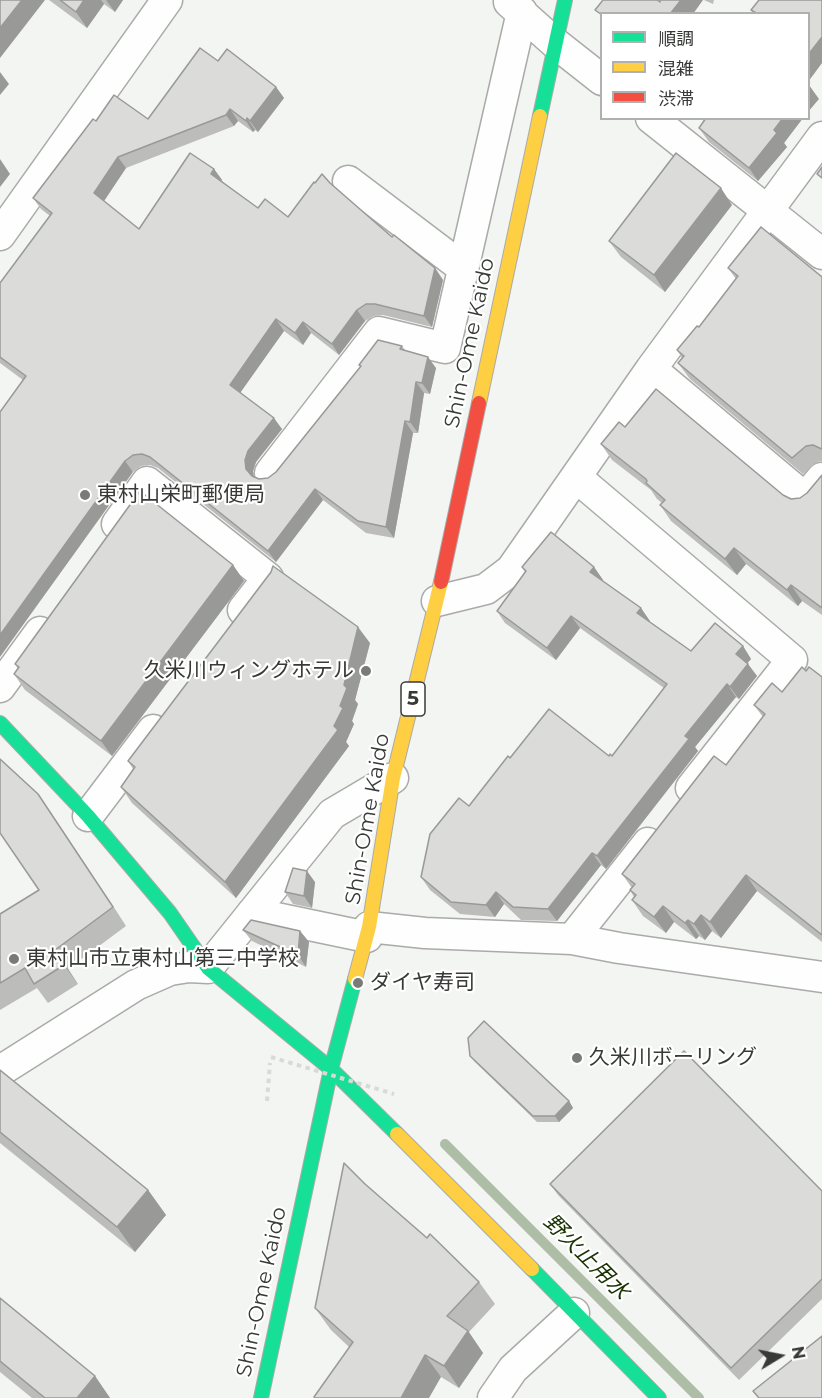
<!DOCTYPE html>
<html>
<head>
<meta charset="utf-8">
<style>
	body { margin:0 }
	#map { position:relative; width:822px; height:1398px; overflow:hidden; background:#f3f5f2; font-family:Montserrat,"Noto Sans JP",sans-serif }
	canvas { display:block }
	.legend { position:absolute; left:600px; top:12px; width:210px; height:108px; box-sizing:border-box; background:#fff; border:2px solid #afb0af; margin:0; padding:8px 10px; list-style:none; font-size:18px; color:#383a38 }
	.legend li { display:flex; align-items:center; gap:12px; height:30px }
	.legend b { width:30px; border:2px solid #afb0af }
	.north { position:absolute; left:750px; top:1326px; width:60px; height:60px; -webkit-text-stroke:4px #fff; paint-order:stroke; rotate:80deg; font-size:16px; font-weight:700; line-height:24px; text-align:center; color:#383a38 }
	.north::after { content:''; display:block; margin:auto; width:21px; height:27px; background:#383a38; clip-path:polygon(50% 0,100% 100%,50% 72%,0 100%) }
</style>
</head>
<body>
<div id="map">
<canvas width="822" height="1398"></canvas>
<ul class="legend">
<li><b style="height:8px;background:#16e098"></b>順調</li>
<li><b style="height:8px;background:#ffcf43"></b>混雑</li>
<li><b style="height:8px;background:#f24e42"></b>渋滞</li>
</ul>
<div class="north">N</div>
</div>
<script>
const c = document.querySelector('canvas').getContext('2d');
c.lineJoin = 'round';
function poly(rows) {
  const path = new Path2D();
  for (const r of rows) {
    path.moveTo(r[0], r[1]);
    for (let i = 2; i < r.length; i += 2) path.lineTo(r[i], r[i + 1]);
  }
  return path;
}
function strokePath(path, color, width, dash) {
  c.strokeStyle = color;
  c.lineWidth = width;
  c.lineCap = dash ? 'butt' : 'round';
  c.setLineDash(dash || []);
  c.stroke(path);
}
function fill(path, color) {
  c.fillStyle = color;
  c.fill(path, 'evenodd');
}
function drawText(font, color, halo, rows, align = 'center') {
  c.font = font + ' Montserrat,"Noto Sans JP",sans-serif';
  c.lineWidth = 4.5;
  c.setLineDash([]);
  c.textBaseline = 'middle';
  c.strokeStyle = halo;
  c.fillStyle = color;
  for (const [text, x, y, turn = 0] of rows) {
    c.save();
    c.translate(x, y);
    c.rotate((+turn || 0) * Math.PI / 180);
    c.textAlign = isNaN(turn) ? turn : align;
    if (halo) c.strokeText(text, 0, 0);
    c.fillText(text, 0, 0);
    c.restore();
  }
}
strokePath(poly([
	[445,1144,699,1398]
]), '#aebda6', 10);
const street = poly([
	[509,2,555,43,602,80],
	[651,118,822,254],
	[348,181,463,268],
	[0,235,167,0],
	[651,369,805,498,822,478],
	[270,473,379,332,445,348,522,12],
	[576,477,792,660,691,788],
	[117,524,147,482,268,578,243,610],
	[437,601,486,589,511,570,651,369,822,137],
	[0,687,40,632],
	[88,816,153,730],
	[252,913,367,937],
	[369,927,425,933,572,939,619,948,822,977],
	[572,939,648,843],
	[0,1071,136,985,170,970,189,967,208,968,332,814,393,778],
	[493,1398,513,1369,574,1313]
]);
const fast = poly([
	[540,116,565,0],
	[0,723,88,816,170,913,208,968,331,1069,397,1134],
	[532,1269,659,1398],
	[261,1398,331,1069,355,979]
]);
const slow = poly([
	[479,403,540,116],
	[355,979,369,927,393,778,441,582],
	[397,1134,532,1269]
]);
const jam = poly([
	[441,582,479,403]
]);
strokePath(street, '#aaaba9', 33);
strokePath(fast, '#aaaba9', 16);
strokePath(slow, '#aaaba9', 16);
strokePath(jam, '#aaaba9', 16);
strokePath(poly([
	[267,1101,270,1063]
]), '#d9dad8', 4, [4.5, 4.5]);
strokePath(street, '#fdfefd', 30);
strokePath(fast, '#16e098', 14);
strokePath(slow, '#ffcf43', 14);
strokePath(jam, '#f24e42', 14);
strokePath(poly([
	[271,1057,394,1094]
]), '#d9dad8', 4, [4.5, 4.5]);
fill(poly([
	[49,0,123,0,115,12,104,4,87,28],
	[704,0,714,0,713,4],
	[218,61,276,87,284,98,258,132,255,130,253,132,238,121,234,126,126,168,104,201,139,229,214,169,222,180,222,181,258,208,288,217,315,183,330,183,392,237,435,268,443,280,432,327,383,315,374,316,365,321,339,355,311,333,303,345,284,331,240,392,282,429,256,462,253,471,254,476,259,479,268,478,276,472,361,367,359,365,402,346,406,351,436,368,430,394,424,393,418,433,413,433,394,538,366,533,323,500,276,562,158,468,150,465,141,466,133,472,23,380,0,363,0,283,50,216,41,209,33,198,96,121,148,119],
	[702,118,803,118,784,143,787,147,758,181,709,142,699,128,704,122],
	[732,205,665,292,621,257,609,241],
	[728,268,822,277,822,461,817,462,803,474,690,379,678,363,682,358,677,350,699,327,736,279],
	[625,427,791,499,800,498,807,493,822,475,822,615,802,601,798,606,746,564,737,575,671,521,660,505,662,503,657,499,651,490,612,460,601,444],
	[233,565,244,581,112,756,25,690,14,674,18,669,15,664],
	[522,567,594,567,603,580,602,580,641,608,649,621,691,651,743,646,751,659,747,663,757,676,739,699,736,697,695,747,698,751,606,869,601,865,557,921,521,920,504,904,495,917,460,914,430,890,421,877,469,806,510,758,612,756,664,688,580,628,556,660,505,623,497,611,525,572],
	[370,643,355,700,358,704,352,721,354,724,346,742,349,746,236,898,132,803,121,787,133,769,128,761],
	[806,671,822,677,822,942,757,891,721,938,712,931,705,940,699,936,696,939,674,922,666,933,643,916,632,900,634,897,630,890,632,888,622,874,726,765,763,717,754,705,782,692],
	[51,813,126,926,68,969,78,984,48,1003,37,988,0,1010,0,914,39,890],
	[315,882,312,908,293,904,285,892],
	[243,930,300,931,309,942,306,967,252,941],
	[470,1056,569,1101,573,1108,559,1122,537,1122,475,1062],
	[0,1071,148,1190,166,1215,135,1252,0,1143],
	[365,1184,427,1238,479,1282,495,1304,469,1332,483,1353,459,1388,441,1377,349,1347,331,1330,315,1308],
	[550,1184,822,1191,822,1299,739,1380,558,1195],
	[0,1298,95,1376,110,1398,32,1398,0,1372]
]), '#bcbcbb');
fill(poly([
	[22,0,45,0,0,58,0,28],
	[84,0,101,0,104,4,87,28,76,12],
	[106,0,123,0,115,12],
	[681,0,703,0,693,14,670,14],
	[822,37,822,63,808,82,808,55],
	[0,72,9,84,0,95],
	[809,85,819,99,808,112,808,86],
	[276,87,284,98,258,132,250,121],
	[230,109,238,121,234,126,226,115],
	[247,118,255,130,253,132,246,121],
	[783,118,803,118,784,143,787,147,758,181,749,168,774,130],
	[118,157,126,168,102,204,94,193],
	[0,159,10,174,0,187],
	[214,169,222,180,219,185,211,174],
	[721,188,732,205,665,292,654,275],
	[435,268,443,280,432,327,424,316],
	[357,310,365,321,339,355,332,344],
	[276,319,284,331,238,396,230,385],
	[303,322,311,333,303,345,295,333],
	[428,357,436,368,430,394,422,383],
	[416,382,424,393,418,433,410,422],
	[274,418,282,429,256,462,253,471,254,480,246,469,245,460,248,451],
	[405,421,413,433,394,538,386,527],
	[125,461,133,472,0,657,0,635],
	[315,489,323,500,276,562,268,551],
	[734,548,746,564,737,575,725,559],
	[233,565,244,581,112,756,101,741],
	[594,567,603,580,599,584,590,572],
	[791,585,802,601,798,606,787,590],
	[641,608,650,621,646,625,637,613],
	[571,616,580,628,556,660,547,648],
	[358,627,370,643,355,700,358,704,352,721,354,724,346,742,349,746,236,898,225,882,334,726,340,706,344,685],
	[743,646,751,659,745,666,736,654],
	[748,664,757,676,739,699,730,687],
	[727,684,736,697,695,747,698,751,606,869,597,856,685,736],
	[38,794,51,813,126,926,113,907],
	[592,853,601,865,557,921,548,909],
	[307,871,315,882,312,908,304,896],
	[746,875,757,891,721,938,710,922],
	[496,892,504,904,495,917,486,905],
	[663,906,674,922,666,933,654,917],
	[701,915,712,931,705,940,694,924],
	[688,920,699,936,696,939,685,923],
	[300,931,309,942,306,967,298,955],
	[55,950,68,969,78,984,64,965],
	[569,1101,573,1108,559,1122,555,1116],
	[148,1190,166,1215,135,1252,117,1227],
	[468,1331,483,1353,459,1388,444,1366],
	[425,1355,441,1377,429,1398,401,1398],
	[95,1376,110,1398,77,1398]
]), '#999998');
const building = poly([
	[0,0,22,0,0,28,0,0],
	[60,0,84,0,76,12,60,0],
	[603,0,657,0,660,2,660,0,681,0,670,14,602,14,602,15,595,10,603,0],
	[759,0,822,0,822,37,808,55,808,14,758,14,751,10,759,0],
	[200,48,218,61,227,49,276,87,250,121,247,118,246,121,230,109,226,115,118,157,94,193,139,229,190,153,214,169,211,174,258,208,265,199,288,217,314,182,315,183,322,174,330,183,392,237,394,235,435,268,424,316,375,304,366,304,357,310,332,344,303,322,295,333,276,319,230,385,274,418,248,451,245,460,246,469,252,476,259,479,268,478,276,472,361,366,359,365,378,340,402,346,400,349,428,357,422,383,416,382,410,422,405,421,386,527,358,521,315,489,268,551,150,457,142,454,133,455,125,461,0,635,0,412,26,376,0,357,0,283,52,213,33,198,93,119,96,121,114,95,148,119,200,48],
	[706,118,783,118,774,130,777,133,749,168,699,128,706,118],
	[676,153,721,188,654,275,609,241,676,153],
	[822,167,822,178,817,174,822,167],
	[761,227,822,277,822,449,813,445,806,446,792,458,678,363,684,356,677,350,697,326,699,327,738,276,728,268,761,227],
	[656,389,783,495,791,499,800,498,807,493,822,475,822,608,791,585,787,590,734,548,725,559,660,505,665,500,646,483,647,481,646,479,601,444,619,422,625,427,656,389],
	[140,491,233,565,101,741,14,674,19,667,15,664,140,491],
	[551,532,594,567,590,572,641,608,637,613,691,651,715,623,743,646,736,654,748,664,730,687,727,684,685,736,689,739,597,856,592,853,548,909,513,907,496,892,486,905,451,902,421,877,430,834,459,798,469,806,508,756,510,758,549,709,609,756,610,754,612,756,667,684,571,616,547,648,497,611,526,571,522,567,551,532],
	[273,566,358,627,344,685,347,688,340,706,343,708,334,726,338,730,225,882,121,787,135,767,128,761,271,572,273,566],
	[802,667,806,671,809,667,822,677,822,935,746,875,710,922,701,915,694,924,688,920,685,923,663,906,654,917,632,900,636,895,630,890,635,884,622,874,714,756,726,765,765,714,754,705,772,683,782,692,802,667],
	[0,759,38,794,113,907,55,950,64,965,34,984,25,968,0,983,0,914,39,890,0,833,0,759],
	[293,868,307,871,304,896,285,892,293,868],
	[251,920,300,931,298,955,243,930,251,920],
	[484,1021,569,1101,555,1116,533,1116,470,1056,468,1038,484,1021],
	[684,1051,822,1191,822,1279,731,1368,550,1184,684,1051],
	[0,1070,148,1190,117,1227,0,1132,0,1070],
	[344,1163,365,1184,427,1238,430,1234,479,1282,447,1316,468,1331,444,1366,425,1355,401,1398,315,1398,314,1397,353,1342,315,1308,344,1163],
	[0,1298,95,1376,77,1398,45,1398,0,1361,0,1298],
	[822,1336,822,1398,759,1398,753,1391,822,1336]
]);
fill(building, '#dbdbd9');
strokePath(building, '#999998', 1.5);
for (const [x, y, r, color] of [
	[85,495,6,"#797b79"],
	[366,671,6,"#797b79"],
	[14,959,6,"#797b79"],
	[358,983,6,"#797b79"],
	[577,1058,6,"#797b79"]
]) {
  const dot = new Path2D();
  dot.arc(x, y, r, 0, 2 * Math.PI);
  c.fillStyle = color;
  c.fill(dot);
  strokePath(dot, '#fff', 2);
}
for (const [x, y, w] of [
	[413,699,24]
]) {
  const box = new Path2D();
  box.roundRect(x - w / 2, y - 17, w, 34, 4.5);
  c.fillStyle = '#fff';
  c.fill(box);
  strokePath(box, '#383a38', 1.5);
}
drawText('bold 20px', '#383a38', null, [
	["5",413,699]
]);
drawText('21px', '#383a38', '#fff', [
	["Shin-Ome Kaido",470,343,-78],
	["Shin-Ome Kaido",368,819,-80],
	["Shin-Ome Kaido",262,1292,-78]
]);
drawText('21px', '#383a38', '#fff', [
	["東村山栄町郵便局",97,495],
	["久米川ウィングホテル",354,671,"right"],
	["東村山市立東村山第三中学校",26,959],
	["ダイヤ寿司",370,983],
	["久米川ボーリング",589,1058]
], 'left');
drawText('italic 22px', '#1a3302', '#fff', [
	["野火止用水",586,1257,45]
]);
</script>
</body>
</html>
